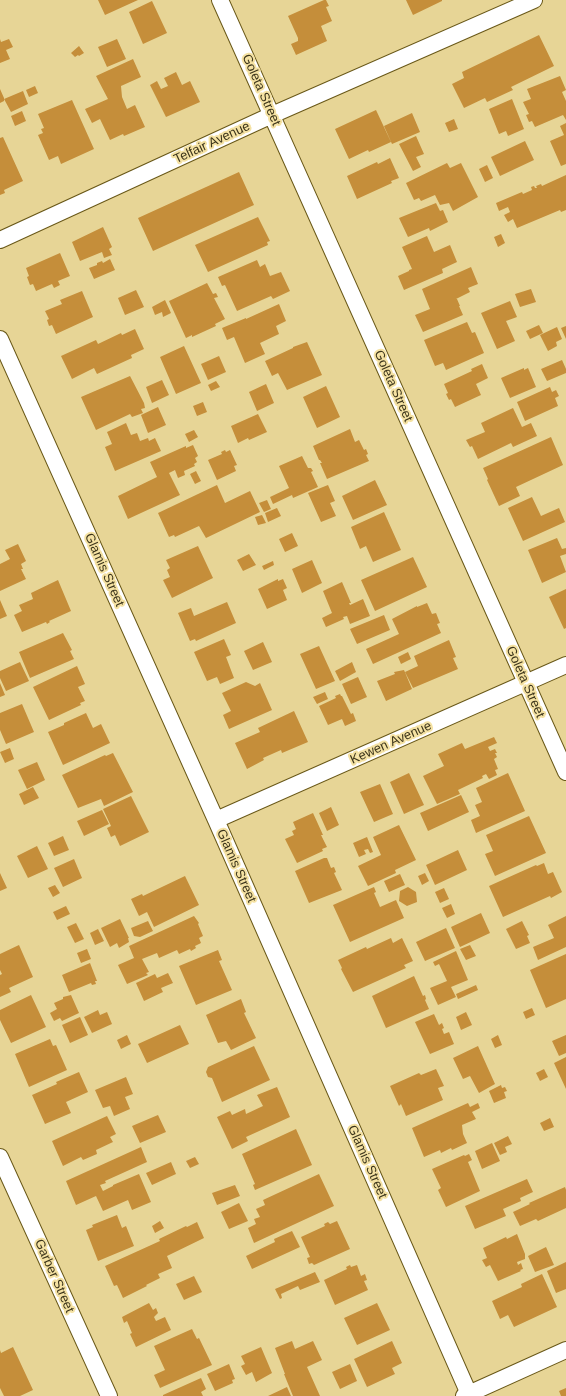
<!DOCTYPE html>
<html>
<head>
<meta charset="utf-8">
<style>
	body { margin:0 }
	canvas { display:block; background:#e7d596 }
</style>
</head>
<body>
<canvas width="566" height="1396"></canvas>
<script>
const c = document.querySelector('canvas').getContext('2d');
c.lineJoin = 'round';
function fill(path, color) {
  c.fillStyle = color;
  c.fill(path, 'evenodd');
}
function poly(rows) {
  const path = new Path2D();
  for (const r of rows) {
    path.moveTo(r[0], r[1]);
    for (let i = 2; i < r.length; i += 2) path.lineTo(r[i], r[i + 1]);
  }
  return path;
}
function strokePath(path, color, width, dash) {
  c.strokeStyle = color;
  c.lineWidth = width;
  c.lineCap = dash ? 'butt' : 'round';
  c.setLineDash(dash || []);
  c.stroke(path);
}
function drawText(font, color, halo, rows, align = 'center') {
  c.font = font + ' Arial,sans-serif';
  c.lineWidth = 4;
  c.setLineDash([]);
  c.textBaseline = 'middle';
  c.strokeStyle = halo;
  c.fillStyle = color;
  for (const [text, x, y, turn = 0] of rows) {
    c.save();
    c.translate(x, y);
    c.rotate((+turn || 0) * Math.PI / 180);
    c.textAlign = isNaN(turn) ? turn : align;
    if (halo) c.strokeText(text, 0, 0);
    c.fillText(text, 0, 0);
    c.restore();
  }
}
fill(poly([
	[98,0,138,0,105,15],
	[324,0,326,0,329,6,326,7,332,21,321,26,327,41,296,55,291,44,298,41,298,38,288,16],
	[406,0,442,0,442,1,413,15],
	[152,1,167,33,143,44,129,12],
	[539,35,554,66,511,87,513,90,487,102,485,98,464,108,452,84,464,78,462,72],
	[0,39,1,42,9,39,13,47,6,50,10,59,0,63],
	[117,39,126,59,107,67,98,47],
	[79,46,84,53,79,56,78,55,75,57,71,53],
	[133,59,141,77,121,86,122,97,127,109,135,105,145,127,124,136,123,134,110,140,100,119,92,123,85,109,108,99,96,76],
	[176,72,182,85,190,81,200,102,166,117,150,85,157,81,161,89,168,86,164,78],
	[560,76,566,90,562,92,566,101,566,120,563,115,535,127,532,121,529,122,526,115,529,114,523,102,531,99,527,89],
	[35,86,38,93,29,97,26,90],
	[0,89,4,98,4,101,0,103],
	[23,91,28,104,11,112,4,99],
	[512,99,524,129,508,136,506,131,499,134,489,109],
	[72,100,94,149,61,164,58,156,49,160,38,135,43,133,41,129,44,128,38,114],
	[376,110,391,142,369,152,368,150,349,159,335,129],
	[22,111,26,121,15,126,11,116],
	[412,113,420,132,392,144,384,126],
	[454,119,458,129,449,132,445,123],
	[566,123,566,164,561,166,550,141,564,135,560,126],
	[416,136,424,154,416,157,421,167,413,171,399,144],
	[3,137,23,181,4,190,5,193,0,195,0,138],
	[525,141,534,160,500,176,491,157],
	[390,158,399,178,391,181,392,183,357,199,347,176,377,162,378,164],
	[447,163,450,168,461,163,478,197,453,211,449,203,440,205,435,195,421,201,419,198,414,200,406,183],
	[487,165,493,178,485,182,479,169],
	[239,172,254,205,153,251,138,218],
	[566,175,566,210,561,212,560,210,517,228,513,219,508,222,504,215,510,212,508,207,499,211,496,203,522,192,523,194,532,190,531,187,534,186,535,188,537,188,536,186,541,184,542,186],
	[436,203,440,211,443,210,448,222,430,231,429,228,408,237,399,218],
	[258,217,270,241,267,242,268,245,208,272,195,245],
	[103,227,112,247,109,249,112,255,104,258,102,252,80,261,72,242],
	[501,234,505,243,498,247,494,237],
	[427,236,434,252,450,245,457,262,442,269,443,273,404,290,398,276,409,271,409,270,412,269,402,247],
	[60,253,70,276,58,281,60,285,54,288,52,284,36,291,33,284,30,285,27,277,29,276,26,268],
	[110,259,115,270,94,279,89,268,97,265,97,263,102,261,103,263],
	[257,260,260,267,265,264,270,276,281,272,290,291,273,299,271,296,237,311,225,285,222,286,218,277],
	[471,267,478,284,468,288,470,292,456,299,457,299,460,306,459,306,463,315,423,332,415,315,430,309,422,289],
	[207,283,213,294,216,293,218,297,214,298,225,319,215,324,216,326,192,337,192,335,186,338,169,301],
	[531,289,536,302,520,307,515,294],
	[136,290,144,307,125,315,118,298],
	[82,291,93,317,56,334,52,325,49,326,47,320,49,319,45,311,62,304,60,300],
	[165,300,171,313,163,317,162,312,155,315,152,307],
	[510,301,517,317,506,321,515,341,497,349,481,313],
	[279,304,286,321,276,326,279,334,260,343,265,354,245,363,234,337,227,340,222,328,246,318,246,319],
	[467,322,472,333,475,332,484,353,446,370,443,363,435,366,424,340],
	[539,325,543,333,530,339,526,331],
	[566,326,566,339,561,328],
	[557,327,562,339,556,342,557,346,548,351,540,335],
	[135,329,144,349,131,355,132,358,97,374,94,368,72,379,61,356,96,340,98,344,121,333,122,335],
	[307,342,322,375,287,390,278,373,272,376,265,361,293,348,293,347],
	[184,346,201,383,176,394,160,357],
	[219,356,226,372,208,380,201,364],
	[562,360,566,369,566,373,547,381,541,369],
	[482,364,488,378,476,384,481,395,455,407,451,399,449,400,446,394,448,393,444,384,472,371,471,369],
	[524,368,524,370,528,368,536,387,510,398,501,378],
	[130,376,144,403,145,408,141,409,143,413,132,417,130,414,96,430,81,397],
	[162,380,169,395,152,403,146,387],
	[216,381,220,387,211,391,208,385],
	[266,384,274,403,257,411,249,392],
	[326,386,340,417,317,428,303,397],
	[550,387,552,392,556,390,559,396,555,398,558,406,525,421,517,402],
	[203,402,207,412,197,416,193,406],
	[158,407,166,425,148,433,141,415],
	[513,408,522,427,531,423,537,436,513,447,511,443,478,459,472,446,470,447,466,440,485,432,481,423],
	[258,414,267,432,249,440,248,438,238,443,231,426],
	[126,423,131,435,137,433,140,441,148,438,149,441,155,438,161,451,115,471,105,447,112,444,107,432],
	[350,429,355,442,359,440,364,450,366,449,368,454,366,455,369,461,327,479,320,463,322,463,320,460,319,460,313,446],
	[194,430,198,437,189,442,185,434],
	[551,437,563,465,516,487,520,496,499,506,487,480,488,479,483,468],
	[193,445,198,456,195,458,197,462,194,464,195,466,184,471,185,475,178,478,175,470,169,473,180,495,128,519,118,496,157,477,150,462,186,446,186,448],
	[225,450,226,452,230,450,237,465,234,466,236,471,217,480,208,460,222,454,221,452],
	[302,456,308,468,311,468,313,471,311,472,318,487,293,498,292,495,273,504,270,497,289,488,279,466],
	[196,471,201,481,195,484,190,474],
	[375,480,387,505,353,520,342,496],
	[217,485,225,503,250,491,260,512,206,538,199,526,175,537,174,535,169,537,158,513],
	[328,485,335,501,330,503,336,516,321,522,308,493],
	[532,497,541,516,559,508,565,522,523,541,508,508],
	[267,500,271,509,264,512,259,503],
	[277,508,281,516,268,522,265,513],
	[384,512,401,550,373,562,366,546,360,549,351,527],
	[262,515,266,523,258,525,255,517],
	[292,533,298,546,285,552,279,539],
	[557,538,562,549,566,548,566,554,560,556,566,572,542,583,528,550],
	[18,544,26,561,21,564,23,569,21,569,26,579,0,591,0,564,10,559,5,550],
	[198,546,213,578,172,598,163,580,170,577,167,570,170,568,166,560],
	[249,554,256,565,243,571,237,560],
	[413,557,427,587,375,611,361,580],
	[312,560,322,583,302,593,292,569],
	[273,561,274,565,264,570,262,566],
	[278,579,278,581,283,579,287,588,283,590,287,600,267,609,258,589],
	[58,580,71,611,49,621,50,622,47,624,46,622,22,632,14,615,22,611,19,605,33,599,31,593],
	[342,582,351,603,349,603,350,605,363,599,370,616,350,624,347,616,343,617,344,619,326,627,322,618,332,613,323,591],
	[566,589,566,628,564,629,549,597],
	[0,600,7,616,0,619],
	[227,602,236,623,196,641,195,639,190,641,178,613,191,608,194,616],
	[427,603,432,614,436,613,440,623,437,624,441,633,373,664,366,649,399,634,392,619,417,606,417,607],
	[384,615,390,630,357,644,350,629],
	[63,633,72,650,70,651,74,659,30,678,19,652],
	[224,639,231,655,226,657,234,678,220,684,217,677,207,681,194,652],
	[449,640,456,657,453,658,458,669,413,688,405,672,418,666,414,656],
	[263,642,272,662,253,670,244,651],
	[319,646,335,681,316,689,300,654],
	[408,652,411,659,401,664,398,657],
	[20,662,29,681,6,691,0,678,0,671],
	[352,662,356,672,340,681,335,671],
	[77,666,85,684,78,687,85,701,80,703,81,705,49,720,33,687],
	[404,670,412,689,386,701,377,681,395,674,394,672],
	[358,677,367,697,351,704,342,684],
	[246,682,255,686,260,683,272,710,229,729,223,715,231,711,222,693],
	[0,683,5,695,0,697],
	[325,692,328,699,317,704,313,697],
	[340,694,341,696,342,696,351,714,353,713,356,721,345,726,342,719,328,725,319,706,336,698,335,696],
	[22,704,34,732,6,744,0,730,0,713],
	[294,711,308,742,282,753,281,750,263,758,264,760,247,769,235,743,260,732,258,728],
	[86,713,93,728,101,724,110,743,63,765,48,732,64,725,64,723],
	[494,737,497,743,488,747,490,751,495,749,497,753,495,753,497,757,494,759,498,769,495,770,497,775,489,779,486,774,482,776,483,778,458,790,460,794,437,804,423,776,444,766,438,754,462,743,465,749],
	[10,748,14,759,5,763,0,752],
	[113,753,133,792,104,806,101,799,78,808,62,775,105,755,106,756],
	[37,762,45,780,27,789,18,770],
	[409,773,424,805,404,814,390,782],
	[508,773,525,811,476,833,471,820,480,816,475,805,482,802,476,788],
	[380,784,393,814,374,822,360,792],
	[33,787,39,798,24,805,19,794],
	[461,795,469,812,428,831,420,813],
	[131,796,149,832,120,846,115,835,111,837,107,828,111,826,103,809],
	[331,807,339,825,327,831,319,813],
	[102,810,109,824,84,836,77,821],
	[313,813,323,835,321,835,327,847,322,849,323,851,297,863,285,839,294,835,292,831,296,829,293,822],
	[529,816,546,853,495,876,485,854,493,851,486,835],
	[399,825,416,860,395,870,396,873,368,886,358,866,381,855,373,837],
	[63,836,69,850,54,856,48,843],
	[367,837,373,852,370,853,368,849,364,850,366,854,359,857,353,843],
	[37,846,48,869,28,878,17,856],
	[458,850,467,870,435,885,426,865],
	[324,858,327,858,331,868,334,867,336,872,334,873,342,890,309,903,295,871],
	[74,859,82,878,63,887,54,868],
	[544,863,548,874,553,872,562,892,551,898,550,896,503,917,489,886,536,865,537,866],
	[0,873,7,888,0,891],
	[425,873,429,881,422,885,418,876],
	[400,874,405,885,389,892,384,881],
	[185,876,199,905,154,927,147,912,139,916,131,899,142,894,143,896],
	[55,885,60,893,53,897,48,888],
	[374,887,376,892,374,893,380,907,396,900,404,918,350,942,333,905],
	[408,887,416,892,417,902,407,906,399,901,400,891],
	[444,888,449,899,440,903,435,892],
	[451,904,455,914,447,918,442,908],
	[66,906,70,914,57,920,53,912],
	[481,913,490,933,460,947,451,927],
	[194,916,199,923,198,924,203,936,199,938,201,943,195,946,196,948,191,951,190,949,179,954,177,950,159,958,157,953,142,959,149,972,146,973,148,975,127,984,118,965,134,958,129,946],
	[566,916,566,947,538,960,533,947,554,938,548,925],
	[120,919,129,938,128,938,129,942,119,948,117,943,110,947,101,928],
	[148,921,153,931,140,937,134,936,131,928],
	[522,921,529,935,527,936,530,943,516,949,506,929],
	[76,923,84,939,75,943,67,927],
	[446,928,455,948,425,961,416,942],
	[98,929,104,941,95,945,90,933],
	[391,938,393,943,402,938,413,961,404,965,406,968,353,992,341,969,342,968,338,960,366,947,367,949],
	[19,945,33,977,9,988,11,992,0,997,0,975,2,974,0,970,0,954],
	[470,945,476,956,466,960,460,949],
	[87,949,91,959,81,963,77,953],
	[218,950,222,960,219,961,232,990,196,1005,179,966],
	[456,951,468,980,451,987,456,997,438,1005,430,988,447,981,439,964,435,966,433,962],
	[566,954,566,999,546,1008,530,970],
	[90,963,97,981,95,981,96,984,92,985,91,983,69,992,62,975],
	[168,973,173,983,161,988,163,992,144,1001,136,983,155,974,157,978],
	[414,976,423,996,425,995,426,999,425,1000,429,1009,386,1028,372,996],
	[476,985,478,990,458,999,456,994],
	[31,995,46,1027,11,1043,0,1020,0,1010],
	[71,995,79,1013,62,1021,60,1018,54,1021,50,1013,57,1009,54,1003,63,999,63,997],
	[241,999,246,1012,244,1013,256,1038,231,1050,226,1041,218,1043,206,1015],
	[532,1008,535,1015,526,1019,523,1012],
	[98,1010,100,1015,107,1012,112,1024,92,1033,84,1017],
	[466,1012,472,1025,461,1030,456,1017],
	[434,1014,439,1025,442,1023,444,1028,442,1029,444,1034,449,1032,454,1044,430,1054,415,1022],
	[80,1017,88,1035,70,1043,62,1025],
	[180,1025,189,1044,147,1063,138,1044],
	[127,1035,131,1044,121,1049,117,1040],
	[498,1035,502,1045,495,1048,491,1039],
	[566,1035,566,1053,559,1056,552,1041],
	[50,1039,53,1046,56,1045,67,1070,29,1087,15,1054],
	[254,1046,270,1080,222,1102,212,1078,208,1077,206,1072,208,1067],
	[478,1046,495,1084,479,1093,470,1076,463,1079,453,1058],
	[566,1057,566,1089,554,1063],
	[436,1069,444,1086,438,1088,443,1100,406,1116,401,1104,399,1106,390,1086,419,1073,421,1075],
	[544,1069,548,1077,540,1081,536,1073],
	[79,1072,88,1092,66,1102,71,1113,45,1124,32,1095,57,1084,56,1082],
	[126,1077,133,1094,125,1097,130,1109,114,1116,110,1106,103,1108,95,1090],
	[501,1085,502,1088,505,1087,507,1091,504,1092,506,1098,494,1103,489,1091],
	[277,1087,290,1117,246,1137,248,1141,232,1149,217,1117,230,1111,232,1115,245,1109,246,1114,263,1106,257,1095],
	[468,1103,470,1107,478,1103,480,1108,472,1112,476,1119,462,1125,463,1134,467,1143,452,1150,451,1148,441,1153,440,1150,424,1157,412,1128],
	[158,1115,166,1132,140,1143,132,1126],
	[107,1116,116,1134,110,1137,113,1142,96,1150,97,1154,83,1160,81,1157,63,1166,52,1141],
	[550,1118,554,1127,544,1131,540,1123],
	[296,1129,312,1165,255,1190,253,1185,255,1184,242,1154],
	[508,1136,512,1144,505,1147,507,1152,500,1155,494,1143],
	[492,1143,500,1161,482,1169,475,1151],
	[141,1147,147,1162,105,1181,106,1183,100,1185,103,1191,113,1186,113,1185,139,1174,151,1202,132,1210,128,1200,103,1211,96,1196,76,1205,66,1181],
	[469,1154,472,1160,468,1162,480,1191,446,1207,438,1190,441,1188,432,1169,464,1155,465,1156],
	[195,1157,199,1164,190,1168,186,1161],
	[171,1162,176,1174,152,1185,146,1173],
	[319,1174,334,1206,254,1243,248,1228,256,1224,254,1219,260,1217,256,1209,265,1205,263,1200],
	[527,1179,533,1192,520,1198,521,1201,503,1209,506,1216,475,1229,465,1206],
	[235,1185,240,1196,217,1205,212,1193],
	[565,1187,566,1190,566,1208,538,1221,536,1219,520,1226,513,1212,530,1204,529,1203],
	[239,1203,248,1221,229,1229,221,1212],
	[117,1215,122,1228,126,1226,134,1246,98,1261,86,1230,93,1227,92,1225],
	[160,1221,164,1228,155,1233,152,1226],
	[337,1221,350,1249,314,1265,312,1263,309,1264,307,1258,310,1257,301,1237,325,1226,324,1224,328,1222,330,1224],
	[197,1222,204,1238,167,1256,172,1268,158,1274,160,1278,146,1285,147,1286,123,1298,117,1285,114,1286,105,1266,160,1241,159,1239,186,1226,187,1227],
	[292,1231,300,1247,252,1269,246,1256,275,1242,274,1239],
	[517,1234,525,1254,525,1259,517,1262,518,1265,521,1263,523,1269,520,1270,521,1271,498,1281,490,1265,486,1267,482,1260,487,1258,483,1248,506,1237,507,1239],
	[546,1247,554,1265,535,1272,528,1256],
	[566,1262,566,1289,556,1293,547,1271],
	[350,1265,351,1267,357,1265,361,1276,365,1274,367,1280,364,1281,368,1290,335,1305,324,1280,347,1269,346,1267],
	[315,1272,320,1282,300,1290,298,1286,281,1294,282,1298,280,1299,275,1289],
	[542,1274,557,1307,514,1327,508,1315,500,1319,492,1301,522,1287,521,1284],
	[194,1276,202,1292,184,1300,176,1284],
	[149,1303,153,1310,156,1308,158,1313,154,1317,156,1321,165,1317,171,1330,136,1347,130,1334,132,1333,127,1321,124,1323,122,1317],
	[377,1303,390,1330,357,1345,344,1318],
	[192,1329,197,1339,199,1338,212,1365,160,1388,154,1375,165,1370,154,1346],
	[292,1341,295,1349,313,1341,322,1360,307,1367,320,1396,293,1396,284,1374,285,1374,275,1348],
	[392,1341,402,1363,392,1368,395,1374,367,1387,354,1359],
	[13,1347,33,1390,20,1396,4,1396,0,1388,0,1350,1,1353],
	[261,1347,272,1373,256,1382,252,1372,246,1375,241,1366,245,1364,241,1356],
	[229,1364,235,1379,232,1380,233,1383,215,1391,207,1374],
	[350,1364,357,1381,340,1389,332,1372],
	[201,1378,206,1389,201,1392,203,1396,163,1396,163,1395],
	[287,1387,291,1396,268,1396],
	[566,1388,566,1396,561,1396,559,1391]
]), '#c58e3a');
const minor = poly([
	[220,0,566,772],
	[0,240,272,115,534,0],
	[0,339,216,820,469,1394],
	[216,820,566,665],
	[0,1157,109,1396],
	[464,1396,566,1350]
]);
strokePath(minor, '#695818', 18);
strokePath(minor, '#fff', 16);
drawText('13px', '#3c351b', '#f5e2a3', [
	["Goleta Street",261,90,66],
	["Telfair Avenue",212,143,-25],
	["Goleta Street",393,386,66],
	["Glamis Street",104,570,66],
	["Goleta Street",525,682,66],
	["Kewen Avenue",391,743,-24],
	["Glamis Street",236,866,66],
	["Glamis Street",367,1162,66],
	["Garber Street",54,1276,66]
]);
</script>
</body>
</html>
